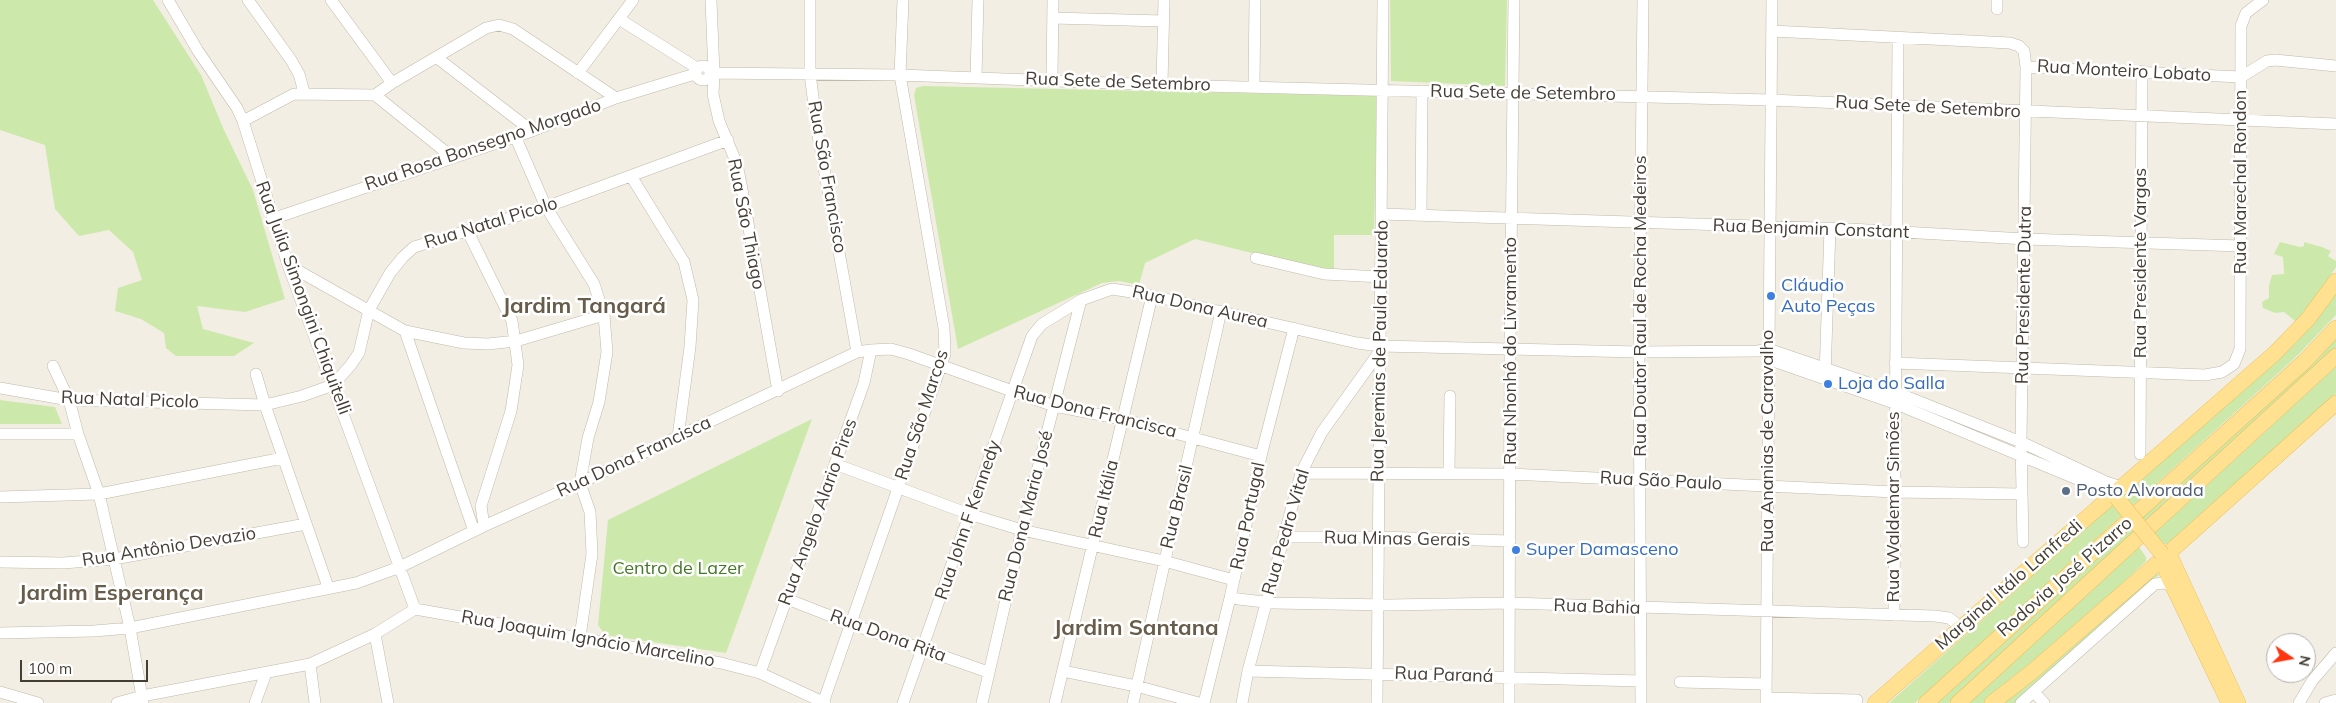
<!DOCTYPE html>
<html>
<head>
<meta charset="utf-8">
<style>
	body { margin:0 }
	#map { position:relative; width:2336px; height:703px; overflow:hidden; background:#f3eee4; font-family:Mulish,sans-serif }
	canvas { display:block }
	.north { position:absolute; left:2266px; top:633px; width:50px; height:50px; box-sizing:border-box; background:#fff; border:1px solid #b5b2ae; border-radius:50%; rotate:102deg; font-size:14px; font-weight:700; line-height:20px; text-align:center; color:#453e34 }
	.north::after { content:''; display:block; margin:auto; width:18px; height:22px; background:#ff350f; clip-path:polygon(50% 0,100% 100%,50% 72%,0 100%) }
	.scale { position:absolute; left:20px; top:660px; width:128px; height:22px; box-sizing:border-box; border:2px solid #453e34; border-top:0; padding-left:6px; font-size:15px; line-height:18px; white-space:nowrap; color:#453e34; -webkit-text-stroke:4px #fff; paint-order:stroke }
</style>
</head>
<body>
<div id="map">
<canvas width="2336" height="703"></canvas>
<div class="north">N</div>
<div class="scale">100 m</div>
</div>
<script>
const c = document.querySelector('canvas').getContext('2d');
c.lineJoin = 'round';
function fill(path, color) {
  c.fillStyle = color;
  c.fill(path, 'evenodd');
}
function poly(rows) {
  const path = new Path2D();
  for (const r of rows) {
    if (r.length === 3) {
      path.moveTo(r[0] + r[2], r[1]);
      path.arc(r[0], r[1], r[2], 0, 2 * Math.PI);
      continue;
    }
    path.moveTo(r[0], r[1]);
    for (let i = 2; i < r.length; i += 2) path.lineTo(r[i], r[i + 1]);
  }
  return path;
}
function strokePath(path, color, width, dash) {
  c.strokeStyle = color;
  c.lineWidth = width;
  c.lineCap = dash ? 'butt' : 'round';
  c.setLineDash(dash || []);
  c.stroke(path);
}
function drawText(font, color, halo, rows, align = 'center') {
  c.font = font + ' Mulish,sans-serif';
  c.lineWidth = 5;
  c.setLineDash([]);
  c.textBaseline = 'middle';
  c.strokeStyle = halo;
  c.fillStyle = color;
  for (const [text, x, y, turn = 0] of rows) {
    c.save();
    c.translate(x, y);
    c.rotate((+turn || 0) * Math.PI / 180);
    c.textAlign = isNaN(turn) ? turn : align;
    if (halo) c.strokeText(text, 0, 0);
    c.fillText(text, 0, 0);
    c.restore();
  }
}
fill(poly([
	[0,0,153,0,201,75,224,130,253,190,285,299,245,312,197,306,203,329,254,343,234,356,176,356,166,348,164,333,141,319,115,311,118,288,142,280,133,252,109,230,79,236,55,209,45,145,0,130],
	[1390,0,1507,0,1505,86,1391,81],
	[923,86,1377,96,1374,235,1334,235,1334,270,1329,272,1195,239,1145,263,1139,285,1119,281,1102,283,958,349,914,95,916,88],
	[2280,242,2300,247,2304,246,2304,242,2322,247,2331,251,2328,256,2336,261,2336,267,2299,324,2284,312,2275,313,2263,308,2262,302,2269,298,2269,286,2272,275,2284,274,2283,257,2274,254],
	[2336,288,2336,315,2296,357,1915,703,1889,703,2059,552],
	[2336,335,2336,348,2074,589,1949,703,1935,703],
	[2336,366,2336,394,2329,401,2169,544,2164,544,2153,534],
	[0,400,55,407,62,424,0,424],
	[812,419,726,653,605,635,598,625,608,520],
	[2139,547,2146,557,2146,561,2107,598,1985,703,1967,703],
	[2155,570,2159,575,2032,690,2017,703,1999,703]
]), '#cce9ab');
const minor = poly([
	[168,0,198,51,237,108,243,121,288,265,415,609],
	[248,0,291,60,299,74,304,92],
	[331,0,392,83],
	[711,0,714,74,713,94,719,121,737,164,741,184,778,391],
	[810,0,810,74,818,135,857,352],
	[1997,9,1997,0],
	[1053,18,1163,21],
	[619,19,697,68],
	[1772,31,2010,43,2019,46,2024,51,2026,67,2021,442,2023,542],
	[436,57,532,131],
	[703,73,7],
	[2026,67,2241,77,2267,61,2275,60,2336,66],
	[578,73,633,0],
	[710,73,900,75,1162,85,1771,100,2336,124],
	[976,77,978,0],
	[1052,80,1053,0],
	[1162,85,1164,0],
	[1254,87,1255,0],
	[375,95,392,83,486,28,499,25,513,29,616,98],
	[243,121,294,94,375,95,452,157],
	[515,136,546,207,594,284,604,315,607,352,599,402,588,438,580,483,590,512,592,554,580,637],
	[631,176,684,262,693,300,690,347,678,437],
	[1381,214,1850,229,2025,239,2241,246],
	[1421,215,1422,91],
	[272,219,532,131,616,98,695,74],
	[467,230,512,321,518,365,511,411,481,506,484,526],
	[1256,258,1324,274,1381,277],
	[288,265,405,331,464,343,488,344,516,341,604,315],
	[405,331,474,531],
	[1768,359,1894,403,2113,494],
	[1895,363,2205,375,2222,372,2234,364,2240,349,2241,26,2246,13,2263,0],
	[53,366,69,400,78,434,99,494,130,628,143,703],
	[256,374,265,405,328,587],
	[1825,375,1830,229],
	[0,388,69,400,265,405,302,396,333,385,350,366,359,353,369,310,390,273,403,257,414,247,546,207,728,140],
	[0,434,78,434],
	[2140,454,2142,71],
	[835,464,969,514,1022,530,1164,561,1234,580],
	[1449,472,1450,396],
	[1301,473,1510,474,1895,492,2022,494],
	[0,497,99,494,283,458],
	[1284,537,1378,537,1510,541],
	[0,562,63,563,114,559,306,524],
	[1230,598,1273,603,1388,605,1509,603,1935,616,1949,618,1961,627],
	[787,599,851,624,988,672],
	[415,609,721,663,760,673,825,703],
	[1894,615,1898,39],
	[0,633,94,631,130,628,356,583,400,567,484,526,580,483,857,352,871,350,891,349,909,354,1054,406,1122,419,1261,456],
	[375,634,388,703],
	[310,664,315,703],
	[1063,671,1136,686,1199,703],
	[1248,671,1641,681],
	[760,673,864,383,871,350],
	[1680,682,1766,684],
	[0,692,38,703],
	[2034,692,2044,703],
	[1766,698,1857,700],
	[117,703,142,696,310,664,375,634,415,609],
	[255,703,266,673],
	[823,703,945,354,944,328,900,75,903,0],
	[903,703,1032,336,1042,324,1081,300,1112,289,1144,294,1357,343,1380,346,1639,352,1758,351,1768,349,1895,392,2021,442,2106,482,2121,487],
	[982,703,1022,530,1081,300],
	[1055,703,1152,296],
	[1133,703,1221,311],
	[1204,703,1230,598,1261,456,1294,328],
	[1242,703,1248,671,1301,473,1322,432,1380,351],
	[1377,703,1383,0],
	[1509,703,1510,349,1514,0],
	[1641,703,1639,352,1643,0],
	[1766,703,1772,0],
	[2021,703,2155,584,2165,583,2174,588],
	[2299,703,2312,681,2336,653],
	[2325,703,2336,700]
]);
const major = poly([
	[1875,703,2275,353,2308,319,2336,281],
	[1926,703,2304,362,2336,328],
	[1958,703,2336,356],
	[1992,703,2033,671,2162,559,2336,403],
	[2229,703,2168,576,2162,554,2172,560,2238,703]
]);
strokePath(minor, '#c1b9a9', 12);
strokePath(major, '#e8c05d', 16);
strokePath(minor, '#fff', 11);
strokePath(major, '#ffe191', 15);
const majorBridge = poly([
	[2116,497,2162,554]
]);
strokePath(majorBridge, '#e8c05d', 16, []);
strokePath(majorBridge, '#ffe191', 15);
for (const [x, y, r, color] of [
	[1771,296,5,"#3f7fe0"],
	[1828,384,5,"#3f7fe0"],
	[2066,491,5,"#5c6f8a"],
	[1516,550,5,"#3f7fe0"]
]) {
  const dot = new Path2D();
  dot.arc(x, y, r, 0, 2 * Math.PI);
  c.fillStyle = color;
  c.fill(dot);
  strokePath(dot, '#fff', 2);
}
drawText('18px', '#453e34', '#fff', [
	["Rua Monteiro Lobato",2124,71,3],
	["Rua Sete de Setembro",1118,82,2],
	["Rua Sete de Setembro",1523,93,1],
	["Rua Sete de Setembro",1928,107,3],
	["Rua Rosa Bonsegno Morgado",483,145,-19],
	["Rua São Francisco",827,177,80],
	["Rua Marechal Rondon",2241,182,-90],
	["Rua Natal Picolo",491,223,-17],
	["Rua São Thiago",746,224,79],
	["Rua Benjamin Constant",1811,229,2],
	["Rua Presidente Vargas",2141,263,-90],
	["Rua Presidente Dutra",2024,295,-89],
	["Rua Julia Simongini Chiquitelli",303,298,70],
	["Rua Doutor Raul de Rocha Medeiros",1641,306,-90],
	["Rua Dona Aurea",1200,307,13],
	["Rua Jeremias de Paula Eduardo",1380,351,-89],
	["Rua Nhonhô do Livramento",1511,351,-90],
	["Rua Natal Picolo",130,400,2],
	["Rua Dona Francisca",1095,412,14],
	["Rua São Marcos",922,415,-72],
	["Rua Ananias de Caravalho",1768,441,-90],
	["Rua Dona Francisca",634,457,-25],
	["Rua São Paulo",1661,481,3],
	["Rua Itália",1104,499,-77],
	["Rua Brasil",1177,507,-76],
	["Rua Waldemar Simões",1894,507,-90],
	["Rua Angelo Alario Pires",818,512,-70],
	["Rua Dona Maria José",1026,516,-76],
	["Rua Portugal",1248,516,-78],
	["Rua John F Kennedy",968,520,-71],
	["Rua Pedro Vital",1286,532,-74],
	["Rua Minas Gerais",1397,539,1],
	["Rua Antônio Devazio",169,547,-9],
	["Rodovia José Pizarro",2065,577,-41],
	["Marginal Itálo Lanfredi",2009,585,-41],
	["Rua Bahia",1597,607,2],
	["Rua Dona Rita",888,636,20],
	["Rua Joaquim Ignácio Marcelino",588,639,10],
	["Rua Paraná",1444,675,2]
]);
drawText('18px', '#366cbe', '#fff', [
	["Cláudio",1781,286],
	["Auto Peças",1781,307],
	["Loja do Salla",1838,384],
	["Super Damasceno",1526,550]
], 'left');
drawText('18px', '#4e5e75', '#fff', [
	["Posto Alvorada",2076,491]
], 'left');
drawText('18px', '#447825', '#fff', [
	["Centro de Lazer",678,569]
]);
drawText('bold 22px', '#685d4b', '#fff', [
	["Jardim Tangará",584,306],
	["Jardim Esperança",111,593],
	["Jardim Santana",1136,628]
]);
</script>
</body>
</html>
